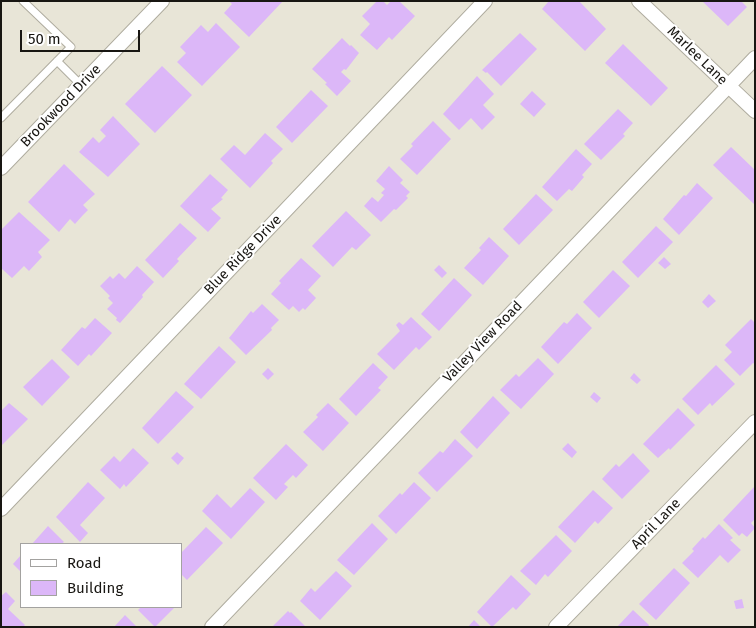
<!DOCTYPE html>
<html>
<head>
<meta charset="utf-8">
<style>
	body { margin:0 }
	#map { position:relative; width:756px; height:628px; overflow:hidden; background:#e8e5d7; font-family:"Fira Sans",sans-serif }
	canvas { display:block }
	.frame { position:absolute; inset:0; border:2px solid #181612; pointer-events:none }
	.legend { position:absolute; left:20px; top:543px; width:162px; height:65px; box-sizing:border-box; background:#fff; border:1px solid #a3a2a0; margin:0; padding:6px 9px; list-style:none; font-size:15px; color:#181612 }
	.legend li { display:flex; align-items:center; gap:10px; height:25px }
	.legend b { width:25px; border:1px solid #a3a2a0 }
	.scale { position:absolute; left:20px; top:30px; width:120px; height:22px; box-sizing:border-box; border:2px solid #181612; border-top:0; padding-left:6px; font-size:15px; line-height:18px; white-space:nowrap; color:#181612; -webkit-text-stroke:4px #fff; paint-order:stroke }
</style>
</head>
<body>
<div id="map">
<canvas width="756" height="628"></canvas>
<div class="frame"></div>
<ul class="legend">
<li><b style="height:6px;background:#fff"></b>Road</li>
<li><b style="height:14px;background:#dcb7f8"></b>Building</li>
</ul>
<div class="scale">50 m</div>
</div>
<script>
const c = document.querySelector('canvas').getContext('2d');
c.lineJoin = 'round';
function fill(path, color) {
  c.fillStyle = color;
  c.fill(path, 'evenodd');
}
function poly(rows) {
  const path = new Path2D();
  for (const r of rows) {
    path.moveTo(r[0], r[1]);
    for (let i = 2; i < r.length; i += 2) path.lineTo(r[i], r[i + 1]);
  }
  return path;
}
function strokePath(path, color, width, dash) {
  c.strokeStyle = color;
  c.lineWidth = width;
  c.lineCap = dash ? 'butt' : 'round';
  c.setLineDash(dash || []);
  c.stroke(path);
}
function drawText(font, color, halo, rows, align = 'center') {
  c.font = font + ' "Fira Sans",sans-serif';
  c.lineWidth = 4;
  c.setLineDash([]);
  c.textBaseline = 'middle';
  c.strokeStyle = halo;
  c.fillStyle = color;
  for (const [text, x, y, turn = 0] of rows) {
    c.save();
    c.translate(x, y);
    c.rotate((+turn || 0) * Math.PI / 180);
    c.textAlign = isNaN(turn) ? turn : align;
    if (halo) c.strokeText(text, 0, 0);
    c.fillText(text, 0, 0);
    c.restore();
  }
}
fill(poly([
	[229,1,283,1,249,37,224,13,232,4],
	[377,1,383,1,387,5,391,1,399,1,415,16,392,40,389,37,377,50,360,35,370,24,362,16],
	[549,1,579,1,606,29,585,51,542,9],
	[702,1,741,1,747,7,728,26],
	[216,23,240,47,202,86,177,62,186,53,180,47,201,25,208,32],
	[520,33,537,49,501,86,487,72,486,73,482,70],
	[342,38,350,46,351,45,359,53,346,70,344,69,341,72,351,81,337,96,325,84,327,83,312,69],
	[623,44,668,88,651,106,605,63],
	[162,66,192,95,155,133,125,104],
	[477,76,494,94,483,105,495,117,482,130,471,118,459,130,443,114],
	[311,90,328,106,292,143,276,127],
	[532,91,546,104,534,117,520,104],
	[618,109,633,123,623,134,625,136,601,160,584,144],
	[113,116,140,144,108,177,79,152,93,137,99,143,106,136,100,130],
	[433,121,451,139,417,175,400,159,413,146,411,144],
	[265,133,283,149,271,161,273,163,250,188,220,159,234,145,245,155],
	[731,147,755,170,755,205,713,165],
	[576,149,592,164,582,175,584,177,572,191,569,189,557,201,542,187],
	[64,164,95,194,83,205,88,210,83,215,75,224,70,219,59,232,28,202],
	[389,166,403,180,400,183,410,192,406,196,408,198,396,210,394,209,381,222,364,206,372,197,378,202,384,195,381,193,385,189,376,181],
	[210,174,228,190,221,198,223,199,211,209,221,218,208,232,180,206],
	[697,183,713,198,679,235,663,219,684,195,686,196],
	[536,194,553,210,519,245,503,229],
	[346,211,371,235,356,250,352,247,333,267,312,246],
	[19,212,50,240,38,252,42,257,29,271,24,266,12,278,1,268,1,230],
	[180,223,197,238,177,259,179,261,163,278,145,260],
	[656,226,673,242,638,278,622,262],
	[489,237,509,256,483,285,464,268,481,250,479,248],
	[664,257,671,264,665,269,658,263],
	[301,258,321,276,308,290,316,298,305,310,303,308,299,312,293,306,289,310,271,294,281,283,279,281],
	[439,265,447,273,442,278,434,270],
	[137,266,154,282,142,295,143,297,120,323,116,320,117,318,107,309,113,303,108,298,110,296,100,286,110,276,113,279,119,273,125,279],
	[613,270,630,286,599,318,583,302],
	[454,278,472,295,439,331,421,314],
	[709,294,716,301,708,308,702,302],
	[262,304,279,320,271,328,272,330,246,355,229,338,251,311,253,313],
	[577,313,592,328,558,364,541,347,564,322,567,324],
	[411,317,432,337,419,350,416,347,394,370,377,354,400,331,396,325,399,322,403,325],
	[95,318,112,333,91,356,89,354,78,366,61,350,82,327,85,329],
	[751,319,755,323,755,364,753,363,740,376,724,360,732,352,725,345],
	[219,346,236,362,201,399,184,384],
	[538,358,554,374,521,409,500,390,516,374,519,377],
	[52,359,70,377,42,406,23,387],
	[373,363,388,377,378,388,381,390,356,416,339,399],
	[716,365,735,384,712,406,710,403,698,415,682,399],
	[268,368,274,374,268,380,262,374],
	[634,373,641,380,637,384,630,378],
	[176,391,194,407,158,444,142,428],
	[594,392,601,398,597,403,590,397],
	[493,396,510,413,477,449,460,432],
	[9,403,28,419,1,446,1,411],
	[328,403,349,423,323,451,303,432,318,417,316,415],
	[678,408,695,425,670,450,669,448,658,458,643,444],
	[455,439,473,456,437,492,418,473,440,451,443,453],
	[568,443,577,452,572,458,562,449],
	[286,444,308,465,296,478,293,475,284,484,288,487,276,500,253,478],
	[133,448,149,463,126,487,124,484,120,489,100,470,114,456,120,462],
	[177,452,184,458,178,465,171,458],
	[633,453,650,471,622,499,602,479,616,464,619,467],
	[88,482,105,498,80,525,88,533,80,542,56,517],
	[414,482,431,498,396,534,378,516,400,493,402,495],
	[755,486,755,519,751,523,755,528,747,537,742,533,739,536,723,520],
	[250,488,265,502,231,539,202,511,217,494,231,508],
	[593,490,613,508,598,524,595,521,575,543,558,527],
	[372,523,388,539,354,575,337,560],
	[719,524,733,538,730,540,741,550,728,563,720,555,698,578,682,563,694,551,692,549,703,537,705,539],
	[48,526,64,542,61,544,32,544],
	[206,527,223,543,187,580,181,574,181,553],
	[556,535,572,551,548,577,545,574,536,585,520,571],
	[21,555,21,572,13,564],
	[674,568,690,583,656,620,639,604],
	[336,571,352,586,320,620,300,601,311,588,315,592],
	[511,575,531,594,516,610,513,607,492,627,477,612],
	[6,592,15,601,8,609,25,625,23,627,1,627,1,596],
	[742,599,744,608,736,609,734,601],
	[141,607,175,607,155,627,138,610],
	[633,610,649,625,648,627,617,627],
	[288,611,290,613,291,612,306,627,272,627],
	[125,615,137,627,114,627],
	[474,620,481,627,468,627]
]), '#dcb7f8');
const lane = poly([
	[57,61,81,85],
	[1,118,71,47,23,1]
]);
const street = poly([
	[639,1,755,111],
	[1,168,162,1],
	[1,509,485,1],
	[212,627,755,58],
	[556,627,755,422]
]);
strokePath(lane, '#afac9f', 9);
strokePath(street, '#afac9f', 16);
strokePath(lane, '#fff', 7);
strokePath(street, '#fff', 14);
drawText('14px', '#181612', '#fff', [
	["Marlee Lane",697,56,44],
	["Brookwood Drive",61,106,-46],
	["Blue Ridge Drive",243,255,-46],
	["Valley View Road",483,342,-46],
	["April Lane",656,524,-46]
]);
</script>
</body>
</html>
